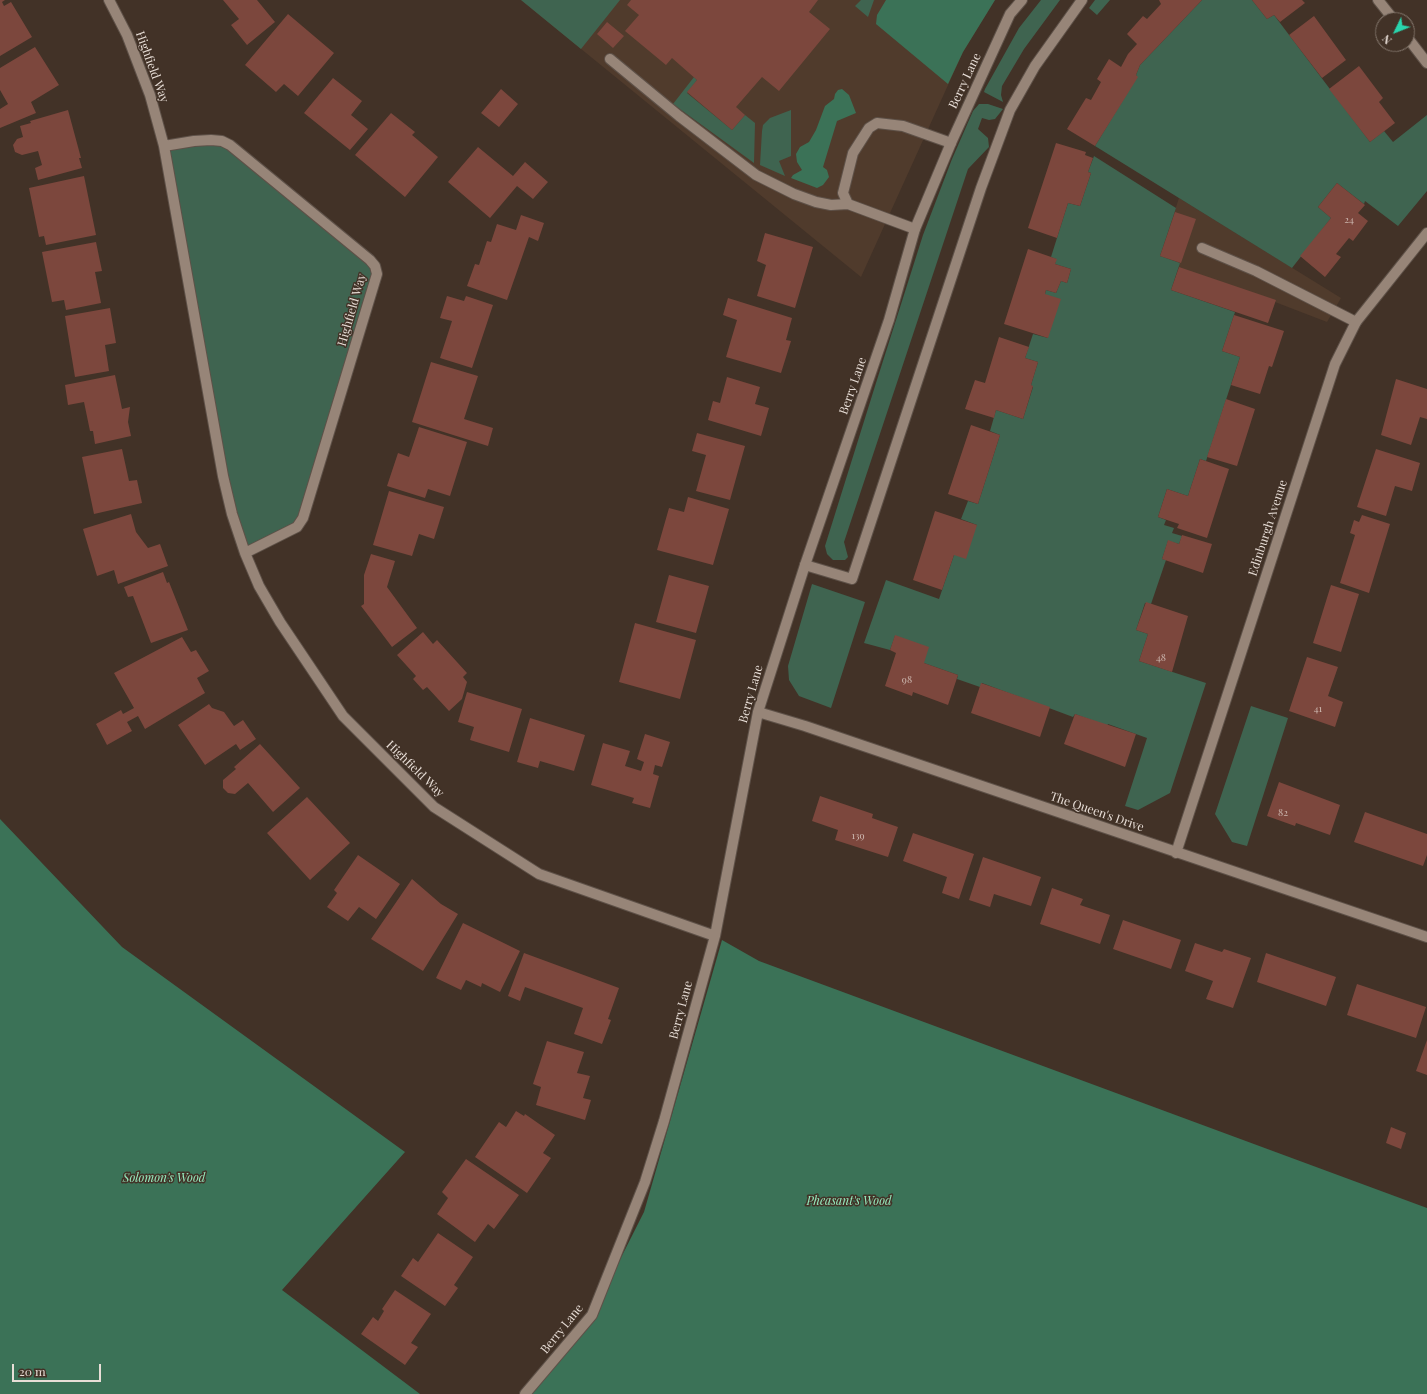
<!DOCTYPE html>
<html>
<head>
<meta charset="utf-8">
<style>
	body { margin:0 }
	#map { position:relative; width:1427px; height:1394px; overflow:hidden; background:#423227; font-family:"Playfair Display",serif }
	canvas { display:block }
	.north { position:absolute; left:1375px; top:12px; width:40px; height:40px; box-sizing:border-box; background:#423227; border:1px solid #84776d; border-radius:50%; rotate:227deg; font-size:11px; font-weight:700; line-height:16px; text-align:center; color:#e8ded7 }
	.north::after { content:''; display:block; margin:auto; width:14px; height:18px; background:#29d5ad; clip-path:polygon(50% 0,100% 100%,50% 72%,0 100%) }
	.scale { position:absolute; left:12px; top:1364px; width:89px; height:18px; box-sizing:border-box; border:2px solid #e8ded7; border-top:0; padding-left:5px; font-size:12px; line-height:14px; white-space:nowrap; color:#e8ded7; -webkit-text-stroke:3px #423227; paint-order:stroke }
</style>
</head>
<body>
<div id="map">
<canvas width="1427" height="1394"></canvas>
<div class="north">N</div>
<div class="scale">20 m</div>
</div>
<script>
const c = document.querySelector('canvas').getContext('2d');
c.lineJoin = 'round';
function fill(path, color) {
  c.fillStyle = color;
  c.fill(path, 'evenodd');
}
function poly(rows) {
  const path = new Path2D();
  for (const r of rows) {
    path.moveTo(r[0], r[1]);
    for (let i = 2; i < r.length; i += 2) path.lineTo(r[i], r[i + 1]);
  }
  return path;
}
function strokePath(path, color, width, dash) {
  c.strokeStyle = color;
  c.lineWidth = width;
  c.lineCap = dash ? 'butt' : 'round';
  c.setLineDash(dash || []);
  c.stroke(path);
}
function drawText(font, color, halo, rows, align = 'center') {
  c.font = font + ' "Playfair Display",serif';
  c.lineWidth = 3;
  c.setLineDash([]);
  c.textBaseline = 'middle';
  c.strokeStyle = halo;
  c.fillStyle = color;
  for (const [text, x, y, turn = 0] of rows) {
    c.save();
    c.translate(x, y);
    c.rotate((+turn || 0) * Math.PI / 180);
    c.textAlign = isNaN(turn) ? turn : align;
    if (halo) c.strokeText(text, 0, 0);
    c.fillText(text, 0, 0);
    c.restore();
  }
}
fill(poly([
	[521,0,995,0,963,52,861,277],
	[1179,198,1341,298,1327,322,1275,302,1268,323,1160,256]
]), '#503b2c');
fill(poly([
	[521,0,620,0,581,49],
	[861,0,874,0,868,17,855,6],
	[1041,0,1060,0,1024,49,1002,86,1001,95,1003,102,984,92,985,89,1019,28],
	[1095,0,1110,0,1097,15,1089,8],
	[1202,0,1252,0,1267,19,1274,15,1370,142,1384,131,1393,142,1427,115,1427,191,1398,226,1365,201,1364,204,1337,183,1318,207,1331,218,1292,268,1095,146,1137,77,1136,75,1140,65],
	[694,77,697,80,687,93,732,130,745,115,755,123,754,163,673,104],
	[979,104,988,104,1003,109,995,119,989,120,982,118,978,129,988,138,989,147,968,169,844,542,848,557,845,560,833,560,827,554,825,546,876,383,923,235,952,159,973,111],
	[791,110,791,156,779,161,785,176,760,165,762,131,763,125,770,118],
	[222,141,375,266,303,518,245,553,232,514,164,146],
	[1094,156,1176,208,1160,256,1180,263,1171,290,1235,312,1222,351,1240,357,1206,461,1200,459,1188,496,1167,489,1158,517,1166,520,1164,525,1174,528,1172,533,1182,536,1179,544,1168,541,1162,559,1166,560,1151,604,1145,603,1136,630,1148,634,1139,661,1206,683,1170,793,1138,810,1125,806,1147,738,1108,724,1107,726,1075,714,1073,717,982,683,980,687,957,679,958,675,924,663,895,636,890,650,864,643,886,580,939,599,954,555,977,525,961,519,968,501,978,504,1000,435,990,431,996,410,1023,419,1033,387,1031,385,1038,362,1025,358,1033,334,1048,338,1045,294,1046,290,1056,293,1061,281,1067,283,1071,269,1055,264,1056,259,1051,257,1068,203,1080,206,1091,173,1088,172],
	[812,584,865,602,831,708,799,696,789,680,788,666],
	[1251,706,1288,718,1247,846,1232,842,1215,814]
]), '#3f6450');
fill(poly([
	[886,0,995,0,963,52,948,84,876,24,877,15],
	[842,89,849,95,856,113,837,121,823,167,827,170,829,177,823,185,817,188,791,178,793,175,802,170,797,162,796,154,800,147,809,142,816,130,825,106,834,99,835,94,838,90],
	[0,819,122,947,405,1152,282,1290,420,1394,0,1394],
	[722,940,759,961,1427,1208,1427,1394,525,1394,592,1315,644,1212]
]), '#3b7257');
fill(poly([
	[0,0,5,0,2,2,4,6,11,2,32,37,0,56],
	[223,0,257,0,275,22,247,45,231,25,239,19],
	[631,0,818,0,809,12,830,29,779,91,762,77,736,107,745,115,732,130,687,92,697,80,672,58,666,65,625,31,639,15,627,5],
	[1159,0,1202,0,1140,65,1136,75,1138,77,1095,146,1067,129,1086,98,1091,100,1101,82,1097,79,1109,59,1121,67,1128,54,1137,44,1127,34,1143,16,1147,19,1161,4],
	[1252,0,1302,0,1305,3,1280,22,1274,15,1267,19],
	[288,14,334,53,298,96,284,84,276,92,245,65],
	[1314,16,1346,60,1322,78,1289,35],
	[607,22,624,36,613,48,597,34],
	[35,47,59,85,31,102,36,113,0,128,0,109,8,104,0,90,0,68],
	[1359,66,1383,98,1379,102,1395,123,1370,142,1329,89],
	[333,78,362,101,351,115,368,129,350,150,304,113],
	[501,89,518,104,499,127,481,113],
	[68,110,81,158,79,158,82,168,38,180,35,168,42,165,38,151,22,155,15,152,13,145,17,139,23,137,20,126,31,123,30,121],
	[391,113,415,132,412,135,438,157,405,197,355,155],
	[1056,143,1086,152,1085,155,1093,158,1088,172,1091,173,1080,206,1068,203,1057,238,1028,228],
	[478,147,513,176,525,162,548,182,533,199,517,186,490,218,448,182],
	[84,176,96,235,46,245,44,236,39,237,29,188],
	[1337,183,1365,205,1358,213,1368,221,1353,241,1349,238,1336,254,1341,257,1325,277,1300,256,1331,218,1318,207],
	[1175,212,1196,219,1181,263,1160,256],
	[521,215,544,223,538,241,529,237,507,300,467,286,475,264,479,265,487,241,491,242,497,224,516,230],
	[765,233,813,247,795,308,757,296,766,265,757,261],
	[96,242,102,271,95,272,101,303,66,310,64,300,52,302,42,252],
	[1028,249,1057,259,1055,264,1071,269,1067,283,1061,281,1056,293,1046,290,1045,294,1061,299,1048,338,1004,324],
	[1179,267,1276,300,1268,323,1171,290],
	[447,296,464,301,466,296,493,305,472,368,440,358,452,321,440,318],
	[728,298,792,318,786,340,791,341,781,373,726,357,737,320,723,315],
	[110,308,116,343,105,345,109,371,75,377,65,316],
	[1234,315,1284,331,1272,367,1269,366,1260,394,1231,385,1240,357,1222,351],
	[999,337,1029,347,1025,358,1038,362,1031,385,1033,386,1023,419,996,410,994,418,965,409,975,380,985,383],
	[431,362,478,376,464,419,493,428,488,446,412,422],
	[115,375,122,409,130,407,128,422,131,436,95,444,93,431,90,431,84,402,68,405,65,385],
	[727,377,760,387,755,404,769,408,761,436,708,420,713,401,720,403],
	[1396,379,1427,389,1427,419,1420,417,1411,445,1381,435],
	[1226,399,1255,409,1237,466,1207,457],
	[971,425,1000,435,978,504,948,494],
	[419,427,467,442,450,496,428,489,425,498,387,486,398,453,409,457],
	[697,433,745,446,730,500,696,491,706,455,692,451],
	[122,449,129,481,137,480,142,503,94,514,82,457],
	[1376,449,1420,463,1412,491,1395,486,1386,516,1357,507],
	[1200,459,1229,469,1207,538,1177,528,1179,524,1158,517,1167,489,1188,496],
	[389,491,444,507,434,539,419,534,412,556,373,545],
	[688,497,729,509,713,565,657,550,669,508,684,512],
	[935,511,977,525,966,559,954,555,942,590,913,580],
	[131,514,136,532,148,548,160,544,168,566,118,584,114,570,97,576,83,529],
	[1362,515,1390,524,1369,593,1340,583,1355,535,1350,533,1354,520,1359,522],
	[1182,535,1212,544,1203,573,1162,559,1168,540,1179,544],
	[371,554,395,561,387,587,417,628,392,647,361,606,364,604,364,575],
	[163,572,167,583,169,582,188,630,151,643,133,596,128,597,124,587],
	[669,575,709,586,696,633,656,622],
	[1331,585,1359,594,1341,652,1313,643],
	[1146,602,1188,616,1172,672,1139,661,1148,634,1136,630],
	[635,623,696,640,680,699,619,682],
	[423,632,433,644,437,640,467,673,463,677,467,682,462,699,449,711,427,687,423,690,413,679,416,676,397,655],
	[895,635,929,647,924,663,958,675,948,705,913,692,912,696,885,686,896,653,890,650],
	[182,637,191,652,196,650,209,671,197,678,205,693,145,729,138,716,127,722,132,731,107,745,96,724,121,710,123,714,134,708,114,673],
	[1307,657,1338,667,1328,696,1343,702,1335,727,1289,711],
	[981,683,1050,707,1040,737,971,713],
	[467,692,522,709,509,752,470,740,474,727,458,722],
	[209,704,212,708,224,712,234,726,243,720,256,739,240,750,236,744,205,765,178,725],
	[1075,714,1136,734,1125,767,1064,744],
	[530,718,585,735,574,771,540,761,538,768,517,762],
	[645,734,670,742,662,767,655,765,653,774,659,776,650,808,632,803,634,798,591,785,603,743,630,751,625,766,641,771,644,762,637,759],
	[260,744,300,788,273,812,248,783,235,794,228,793,223,788,223,780,236,769,234,767],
	[1279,782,1340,805,1330,835,1296,823,1295,826,1267,816],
	[820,796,873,814,872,818,898,827,888,857,835,840,838,830,812,821],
	[307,797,350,843,310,880,267,833],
	[1365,812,1427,834,1427,855,1423,866,1354,842],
	[913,833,974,854,959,899,942,893,947,877,903,861],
	[358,855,400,884,376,919,359,907,348,921,327,907,337,893,334,890],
	[983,857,1041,877,1031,906,994,894,990,907,969,900],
	[412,879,441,904,458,914,423,971,371,939],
	[1052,888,1083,899,1080,905,1110,915,1100,944,1040,924],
	[1123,920,1181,940,1171,969,1113,949],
	[463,923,520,951,500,992,482,983,481,987,466,980,461,990,436,978],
	[1195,943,1222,952,1224,949,1251,958,1233,1008,1206,999,1213,981,1185,971],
	[524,953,619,988,608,1019,611,1020,602,1044,574,1034,583,1008,525,987,520,1001,508,996],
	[1266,953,1336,977,1326,1006,1257,982],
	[1357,984,1426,1007,1416,1038,1347,1015],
	[1427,1040,1427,1075,1416,1071],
	[547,1041,584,1052,577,1073,590,1076,583,1098,591,1100,585,1120,536,1105,541,1087,533,1084],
	[516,1111,524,1116,525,1114,555,1135,543,1153,551,1158,527,1193,475,1157,499,1122,506,1127],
	[1391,1127,1406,1133,1401,1149,1386,1143],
	[466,1159,519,1195,494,1229,488,1224,475,1242,437,1214,448,1198,442,1192],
	[438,1233,473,1257,454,1285,458,1288,445,1306,401,1276,413,1258,418,1262],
	[395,1290,431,1314,411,1343,418,1347,405,1365,361,1334,373,1317,378,1321,384,1311,382,1309]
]), '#7c473d');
const lane = poly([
	[610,59,679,116,756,175,794,194,816,202,831,205,848,204,915,229],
	[848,204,843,193,853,153,869,128,877,123,903,126,951,143],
	[1202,248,1256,271,1356,322],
	[805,565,852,579,981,188,1010,110,1035,66,1082,0]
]);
const street = poly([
	[109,0,127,35,150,95,164,146,223,476,232,514,245,553,259,586,280,622,343,716,434,807,539,874,715,936],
	[1378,0,1394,20],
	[1407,37,1427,63],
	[164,146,194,141,211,140,222,141,230,145,370,260,375,266,377,274,303,518,297,527,245,553],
	[758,712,805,726,1427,937],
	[1176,853,1335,364,1356,322,1427,233],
	[525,1394,592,1315,645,1182,664,1121,715,936,758,712,805,565,889,320,915,229,951,143,1010,14,1022,0]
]);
strokePath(lane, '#5e5148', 12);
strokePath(street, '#5e5148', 12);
strokePath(lane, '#978578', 10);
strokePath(street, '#978578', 10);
drawText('10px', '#cdb8b0', null, [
	["24",1349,220],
	["48",1161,658],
	["98",907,680],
	["41",1318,709],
	["82",1283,813],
	["139",858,836]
]);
drawText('12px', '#e8ded7', '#423227', [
	["Highfield Way",152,67,70],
	["Berry Lane",965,81,-65],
	["Highfield Way",352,310,-74],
	["Berry Lane",853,386,-71],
	["Edinburgh Avenue",1268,528,-72],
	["Berry Lane",751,694,-74],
	["Highfield Way",415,769,44],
	["The Queen's Drive",1097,812,19],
	["Berry Lane",681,1010,-75],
	["Berry Lane",562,1329,-51]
]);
drawText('italic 12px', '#97edc0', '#423227', [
	["Solomon's Wood",164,1178],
	["Pheasant's Wood",849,1201]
]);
</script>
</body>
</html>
